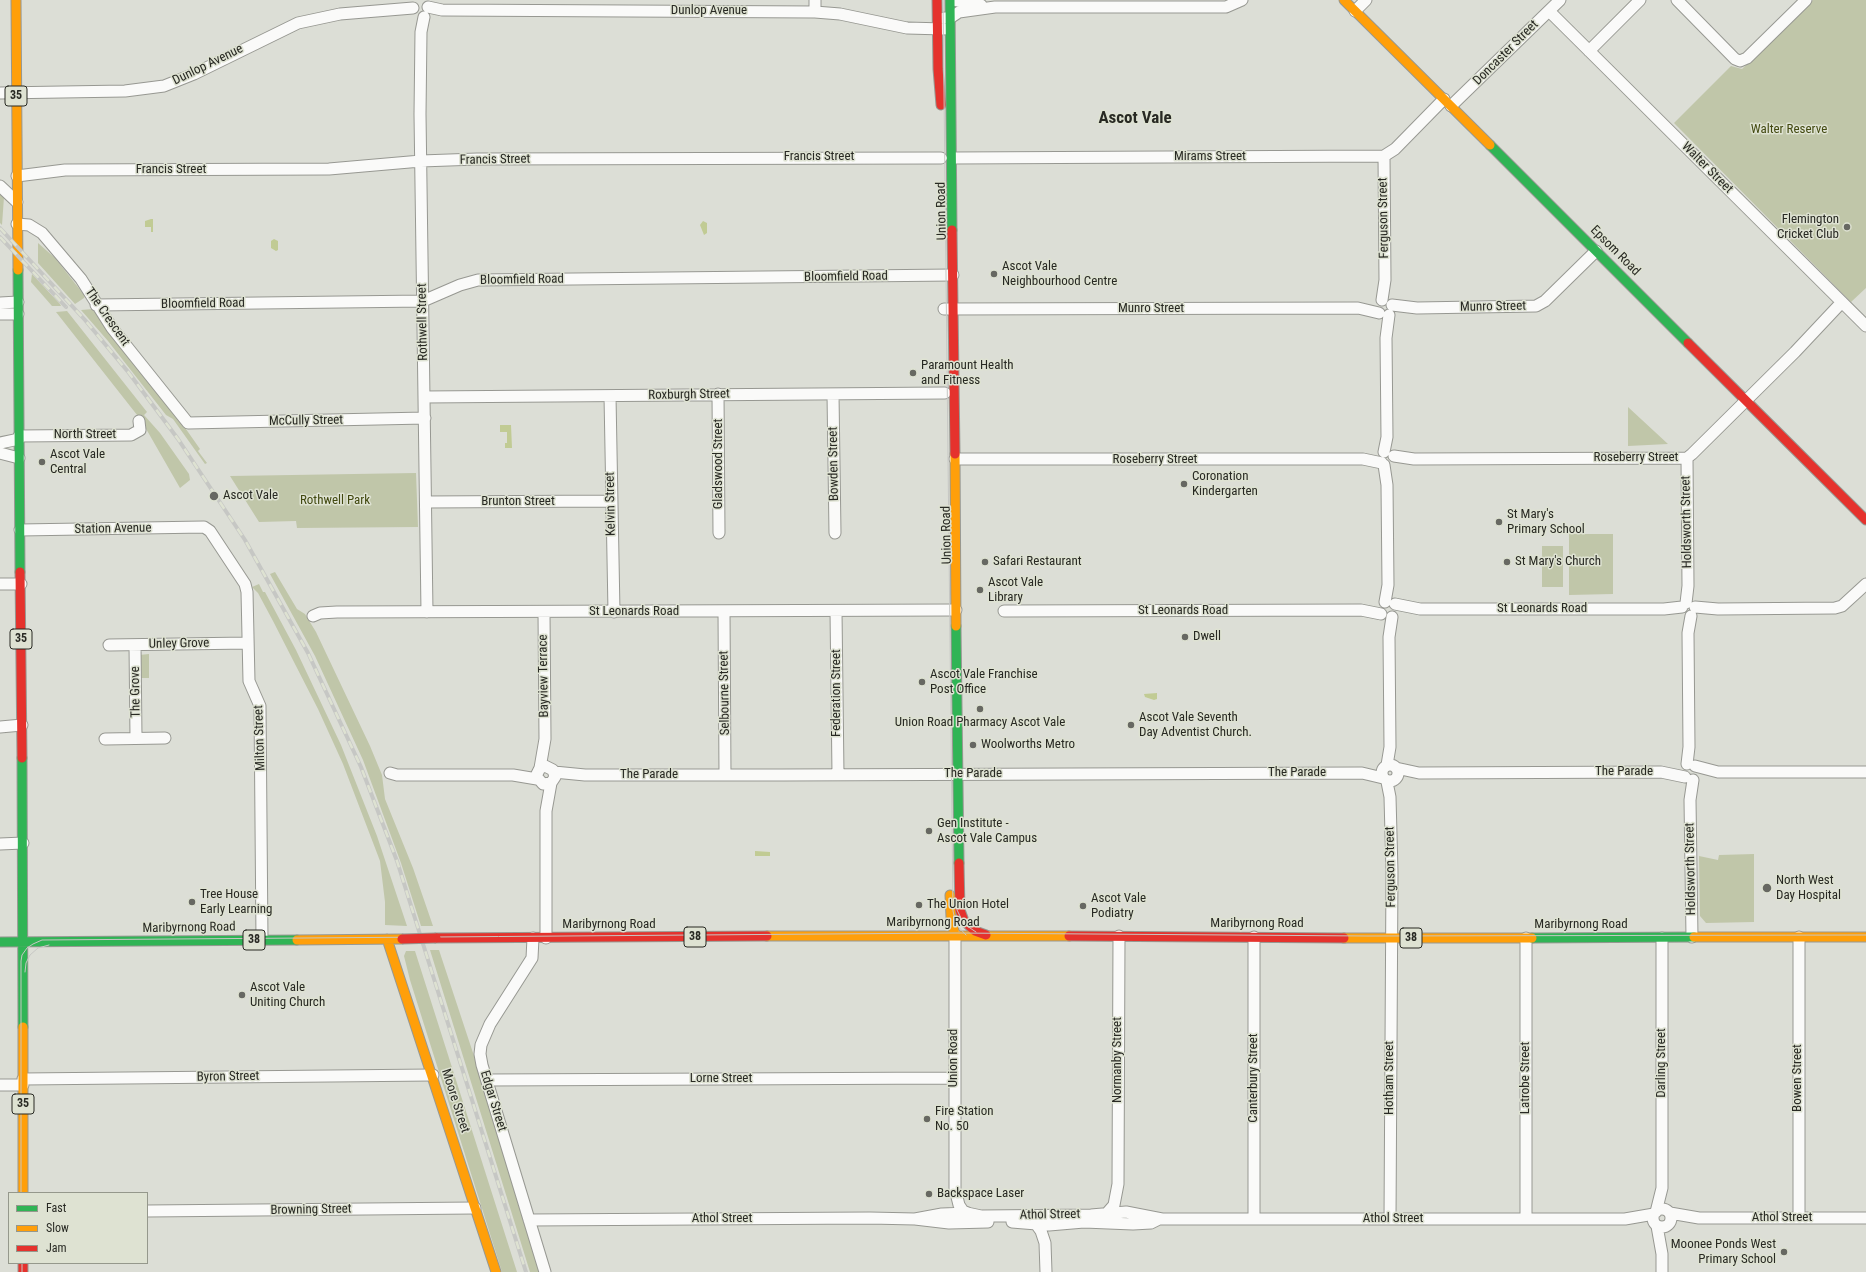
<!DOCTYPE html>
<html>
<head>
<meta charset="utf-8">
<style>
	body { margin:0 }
	#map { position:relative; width:1866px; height:1272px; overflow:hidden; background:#dcded6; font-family:"Roboto Condensed",sans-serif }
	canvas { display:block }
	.legend { position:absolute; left:8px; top:1192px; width:140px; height:72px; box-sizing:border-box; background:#dee2d2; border:1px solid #95988c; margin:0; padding:5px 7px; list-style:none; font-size:12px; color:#282923 }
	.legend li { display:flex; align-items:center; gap:8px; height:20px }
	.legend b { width:20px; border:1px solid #95988c }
</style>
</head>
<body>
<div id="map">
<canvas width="1866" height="1272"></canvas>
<ul class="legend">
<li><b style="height:5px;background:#30b455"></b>Fast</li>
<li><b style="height:5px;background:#ff9f0a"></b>Slow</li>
<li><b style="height:5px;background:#e5322d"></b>Jam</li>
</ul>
</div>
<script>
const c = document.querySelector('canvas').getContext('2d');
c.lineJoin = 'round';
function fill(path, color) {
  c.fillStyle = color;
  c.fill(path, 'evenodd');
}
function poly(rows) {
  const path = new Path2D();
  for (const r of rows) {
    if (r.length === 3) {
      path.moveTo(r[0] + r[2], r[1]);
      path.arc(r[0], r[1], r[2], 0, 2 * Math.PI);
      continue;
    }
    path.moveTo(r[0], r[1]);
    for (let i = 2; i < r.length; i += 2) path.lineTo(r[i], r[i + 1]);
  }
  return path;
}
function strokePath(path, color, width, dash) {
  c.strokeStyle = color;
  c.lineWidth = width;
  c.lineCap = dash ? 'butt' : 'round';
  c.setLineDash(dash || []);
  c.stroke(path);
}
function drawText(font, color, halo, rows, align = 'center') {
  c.font = font + ' "Roboto Condensed",sans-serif';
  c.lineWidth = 3;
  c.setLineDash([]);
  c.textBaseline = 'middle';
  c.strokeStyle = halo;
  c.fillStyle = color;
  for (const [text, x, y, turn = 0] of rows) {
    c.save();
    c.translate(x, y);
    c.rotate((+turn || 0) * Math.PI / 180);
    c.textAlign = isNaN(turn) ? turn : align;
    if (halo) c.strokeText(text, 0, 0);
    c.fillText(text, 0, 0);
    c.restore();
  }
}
fill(poly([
	[1813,0,1866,0,1866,288,1851,302,1674,123,1731,66,1742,69],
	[0,194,4,197,2,225,0,223],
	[38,243,55,258,85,296,84,298,75,304,38,263],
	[32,274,60,304,61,306,52,306,31,282],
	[93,309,181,422,200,449,198,451,207,463,205,464,173,419,166,415,108,341,81,310],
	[67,311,147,412,144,415,160,433,189,474,190,480,180,488,141,420,56,312],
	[1628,407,1668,444,1628,446],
	[416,473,418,527,297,528,296,521,259,522,230,476],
	[1569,534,1613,534,1613,594,1569,595],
	[1542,546,1563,546,1563,587,1542,587],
	[275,572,297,609,305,614,316,632,370,746,382,775,385,799,413,868,433,926,421,926,401,863,363,760,315,656,270,574],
	[259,584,263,592,265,592,296,650,341,745,377,836,407,926,385,925,385,902,380,861,343,764,318,709,273,621,258,593,252,587],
	[149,654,149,678,139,678,139,655],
	[1754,854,1754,922,1706,923,1700,916,1699,856,1718,860,1719,855],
	[430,950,439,950,476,1062,541,1272,530,1272],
	[406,951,415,951,517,1272,502,1272,410,980,404,956]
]), '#c0c6a9');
fill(poly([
	[151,219,153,219,153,232,151,232,151,227,145,227,145,221],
	[703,221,707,223,707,233,704,235,700,225],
	[274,239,278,241,278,250,276,251,271,248,271,241],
	[500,425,511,425,512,448,505,448,505,443,507,443,507,432,500,432],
	[1157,693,1157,699,1154,700,1145,697,1144,694],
	[755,851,770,852,770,856,755,856]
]), '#c1cb94');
const street = poly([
	[815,0,815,12],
	[953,0,981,5],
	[1677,0,1735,59,1740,61,1747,58,1806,0],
	[428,7,442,10,815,12,840,14,907,28,944,29],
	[1355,11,1366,0],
	[1549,11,1866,326],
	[424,17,421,32,420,114,427,612],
	[944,18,950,18,959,12,995,7,1226,7,1242,0],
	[1589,51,1640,0],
	[0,93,125,91,164,86,194,74,298,23,340,14,413,8],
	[1451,106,1560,0],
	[952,158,1384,156,1395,149,1444,99],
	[17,176,65,170,329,169,421,161,477,159,941,158],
	[0,186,17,202],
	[17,224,29,225,42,233,81,279,112,328,188,423,425,418],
	[1382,300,1385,280,1384,156],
	[0,303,18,302],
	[96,305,423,301,460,285,478,280,953,275],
	[1392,305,1417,308,1536,306,1545,301,1596,251],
	[944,309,1358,308,1379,313],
	[0,314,18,314],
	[718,394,719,533],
	[833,394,835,533],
	[610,396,614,612],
	[424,397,945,393],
	[19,436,131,435,140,430,139,421],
	[0,443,19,439],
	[1384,452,1387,437,1386,338,1389,315],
	[0,453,19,458],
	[1394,456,1414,459,1687,458,1692,454,1795,352,1842,302],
	[955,459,1363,459,1382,463],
	[1384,465,1387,485,1388,585,1385,602],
	[426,502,611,501],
	[20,530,204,527,210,531,245,584,247,592,249,681,260,706,262,940],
	[0,584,21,584],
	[1686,603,1688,586,1687,458],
	[1395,604,1420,609,1664,609,1682,607],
	[1695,607,1718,609,1835,608,1842,606,1866,584],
	[724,611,725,775],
	[836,611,838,775],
	[1004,611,1361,610,1381,614],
	[313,616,320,613,337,612,956,610],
	[109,645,248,643],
	[135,645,136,738],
	[0,727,22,725],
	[105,739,165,738],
	[1687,764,1689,747,1688,633,1691,616],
	[1390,773,8],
	[1387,765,1390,747,1389,637,1392,617],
	[1695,766,1718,772,1866,772],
	[540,768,545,766,553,770,555,777,551,783,543,784,536,776,540,768,545,739,544,612],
	[1396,768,1419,773,1661,772,1685,777],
	[554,772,585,775,782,775,1362,773,1383,778],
	[390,773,397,775,513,775,537,779],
	[1387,782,1390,797,1392,872,1390,1219],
	[0,844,23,843],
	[955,935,955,1189,959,1205,963,1211,968,1213],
	[1254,937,1254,1218],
	[1692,937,1690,800,1693,780],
	[533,938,532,958,490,1024,481,1045,480,1054,482,1065,545,1272],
	[546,938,546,811,551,783],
	[23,1079,433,1075],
	[487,1080,955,1078],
	[0,1085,23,1085],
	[1662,1218,9],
	[147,1211,475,1208],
	[1656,1212,1662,1188,1662,938],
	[1107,1213,1114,1205,1118,1184,1119,936],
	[1670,1213,1699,1218,1866,1218],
	[1799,1218,1799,937],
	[915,1219,942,1214,967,1213,981,1216,1091,1215,1126,1212,1162,1219,1625,1219,1654,1214],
	[1526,1219,1526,938],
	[529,1220,870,1218,915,1219,949,1223,988,1222],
	[1012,1222,1049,1225,1084,1222,1133,1224,1151,1223,1159,1219],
	[1036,1224,1041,1231,1045,1243,1046,1272],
	[1657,1226,1662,1254,1662,1272]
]);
const fast = poly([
	[950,0,952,230],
	[1490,145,1688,343],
	[18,270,20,572],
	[956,626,959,863],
	[22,758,23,1027],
	[1532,938,1694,937],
	[0,942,297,940]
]);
const slow = poly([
	[16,0,18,270],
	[1344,0,1490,145],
	[955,454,956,626],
	[950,895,951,917,955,935],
	[767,936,1069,936],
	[1694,937,1866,937],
	[1344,938,1532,938],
	[387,939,496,1272],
	[297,940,402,939],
	[23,1027,23,1193]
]);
const jam = poly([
	[937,0,938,69,941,105],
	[952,230,955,454],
	[1688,343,1866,520],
	[20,572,22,758],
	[959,863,960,910,964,921,975,931,986,935],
	[1069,936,1344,938],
	[436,938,767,936],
	[23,1263,23,1272]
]);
strokePath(street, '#979892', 13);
strokePath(fast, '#979892', 11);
strokePath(slow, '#979892', 11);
strokePath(jam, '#979892', 11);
strokePath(street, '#fafaf9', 11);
strokePath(fast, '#30b455', 9);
strokePath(slow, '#ff9f0a', 9);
strokePath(jam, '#e5322d', 9);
strokePath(poly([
	[943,0,953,911,956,924,966,935],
	[957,910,964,924,976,932],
	[25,972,26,963,30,955,38,948,49,945],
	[21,1193,21,961,22,955,27,948,33,944,42,940,955,933,1367,936,1866,935],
	[22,1263,22,1272]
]), '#c6c7c4', 1);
const rail = poly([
	[0,228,85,320,129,373,178,439,245,540,308,653,361,767,397,861,526,1272],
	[0,237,66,307]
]);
strokePath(rail, '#c6c7c4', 4);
strokePath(rail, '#dee2d2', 2.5, [8]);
const jamBridge = poly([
	[402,939,436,938]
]);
strokePath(jamBridge, '#979892', 11, []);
strokePath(jamBridge, '#e5322d', 9);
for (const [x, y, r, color] of [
	[1847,227,4,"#676862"],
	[994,274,4,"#676862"],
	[913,373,4,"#676862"],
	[42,462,4,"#676862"],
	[1184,484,4,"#676862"],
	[214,496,5,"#676862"],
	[1499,522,4,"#676862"],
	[985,562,4,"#676862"],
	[1507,562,4,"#676862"],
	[980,590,4,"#676862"],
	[1185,637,4,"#676862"],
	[922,682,4,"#676862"],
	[980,709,4,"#676862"],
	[1131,725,4,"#676862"],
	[973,745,4,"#676862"],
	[929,831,4,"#676862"],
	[1767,888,5,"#676862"],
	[192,902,4,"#676862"],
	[919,905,4,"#676862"],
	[1083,906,4,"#676862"],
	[242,995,4,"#676862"],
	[927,1119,4,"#676862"],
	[929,1194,4,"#676862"],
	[1784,1252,4,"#676862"]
]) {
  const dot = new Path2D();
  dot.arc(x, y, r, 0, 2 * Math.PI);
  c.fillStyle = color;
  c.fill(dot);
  strokePath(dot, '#dee2d2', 1.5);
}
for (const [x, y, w] of [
	[16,96,22],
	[21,639,22],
	[695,937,22],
	[1411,938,22],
	[254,940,22],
	[23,1104,22]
]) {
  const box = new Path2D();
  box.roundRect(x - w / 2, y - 10, w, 20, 3);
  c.fillStyle = '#dee2d2';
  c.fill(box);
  strokePath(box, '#282923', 1);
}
drawText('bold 12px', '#282923', null, [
	["35",16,96],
	["35",21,639],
	["38",695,937],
	["38",1411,938],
	["38",254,940],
	["35",23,1104]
]);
drawText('13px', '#282923', '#dee2d2', [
	["Dunlop Avenue",709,11],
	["Doncaster Street",1506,53,-45],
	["Dunlop Avenue",208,65,-26],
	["Francis Street",819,157],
	["Mirams Street",1210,157],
	["Francis Street",495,160,-1],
	["Walter Street",1707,168,45],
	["Francis Street",171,170],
	["Union Road",942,211,-91],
	["Ferguson Street",1384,218,-91],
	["Epsom Road",1615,251,45],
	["Bloomfield Road",846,277,-1],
	["Bloomfield Road",522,280,-1],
	["Bloomfield Road",203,304,-1],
	["Munro Street",1493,307,-1],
	["Munro Street",1151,309],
	["The Crescent",107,317,55],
	["Rothwell Street",423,322,-91],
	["Roxburgh Street",689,395,-1],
	["McCully Street",306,421,-1],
	["North Street",85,435],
	["Roseberry Street",1636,458],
	["Roseberry Street",1155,460],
	["Gladswood Street",719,464,-90],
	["Bowden Street",834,464,-91],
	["Brunton Street",518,502],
	["Kelvin Street",611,504,-91],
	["Holdsworth Street",1687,522,-91],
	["Station Avenue",113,529,-1],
	["Union Road",947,535,-91],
	["St Leonards Road",1542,609],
	["St Leonards Road",1183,611],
	["St Leonards Road",634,612],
	["Unley Grove",179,644,-1],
	["Bayview Terrace",544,676,-91],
	["The Grove",136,692,-91],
	["Selbourne Street",725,693,-91],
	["Federation Street",837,693,-90],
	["Milton Street",260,738,-92],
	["The Parade",1624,772],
	["The Parade",1297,773],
	["The Parade",973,774],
	["The Parade",649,775],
	["Ferguson Street",1391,867,-91],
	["Holdsworth Street",1691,869,-91],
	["Maribyrnong Road",933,923],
	["Maribyrnong Road",1257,924],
	["Maribyrnong Road",609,925],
	["Maribyrnong Road",1581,925],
	["Maribyrnong Road",189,928,-1],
	["Union Road",954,1058,-90],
	["Normanby Street",1118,1060,-90],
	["Darling Street",1662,1063,-90],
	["Byron Street",228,1077,-1],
	["Canterbury Street",1254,1078,-90],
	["Hotham Street",1390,1078,-90],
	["Latrobe Street",1526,1078,-90],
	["Bowen Street",1798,1078,-90],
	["Lorne Street",721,1079],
	["Moore Street",455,1101,72],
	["Edgar Street",493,1101,73],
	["Browning Street",311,1210,-1],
	["Athol Street",1050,1215,-1],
	["Athol Street",1782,1218],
	["Athol Street",722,1219],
	["Athol Street",1393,1219]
]);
drawText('13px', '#424910', '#dee2d2', [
	["Walter Reserve",1789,130],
	["Rothwell Park",335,501]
]);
drawText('13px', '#282923', '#dee2d2', [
	["Flemington",1839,220,"right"],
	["Cricket Club",1839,235,"right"],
	["Ascot Vale",1002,267],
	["Neighbourhood Centre",1002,282],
	["Paramount Health",921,366],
	["and Fitness",921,381],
	["Ascot Vale",50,455],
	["Central",50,470],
	["Coronation",1192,477],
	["Kindergarten",1192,492],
	["Ascot Vale",223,496],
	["St Mary's",1507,515],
	["Primary School",1507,530],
	["Safari Restaurant",993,562],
	["St Mary's Church",1515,562],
	["Ascot Vale",988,583],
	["Library",988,598],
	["Dwell",1193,637],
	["Ascot Vale Franchise",930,675],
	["Post Office",930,690],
	["Ascot Vale Seventh",1139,718],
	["Day Adventist Church.",1139,733],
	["Union Road Pharmacy Ascot Vale",980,723,"center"],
	["Woolworths Metro",981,745],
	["Gen Institute -",937,824],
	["Ascot Vale Campus",937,839],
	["North West",1776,881],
	["Day Hospital",1776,896],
	["Tree House",200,895],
	["Early Learning",200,910],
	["Ascot Vale",1091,899],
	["Podiatry",1091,914],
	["The Union Hotel",927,905],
	["Ascot Vale",250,988],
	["Uniting Church",250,1003],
	["Fire Station",935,1112],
	["No. 50",935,1127],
	["Backspace Laser",937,1194],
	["Moonee Ponds West",1776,1245,"right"],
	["Primary School",1776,1260,"right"]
], 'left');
drawText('bold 17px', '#282923', '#dee2d2', [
	["Ascot Vale",1135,119]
]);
</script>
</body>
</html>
